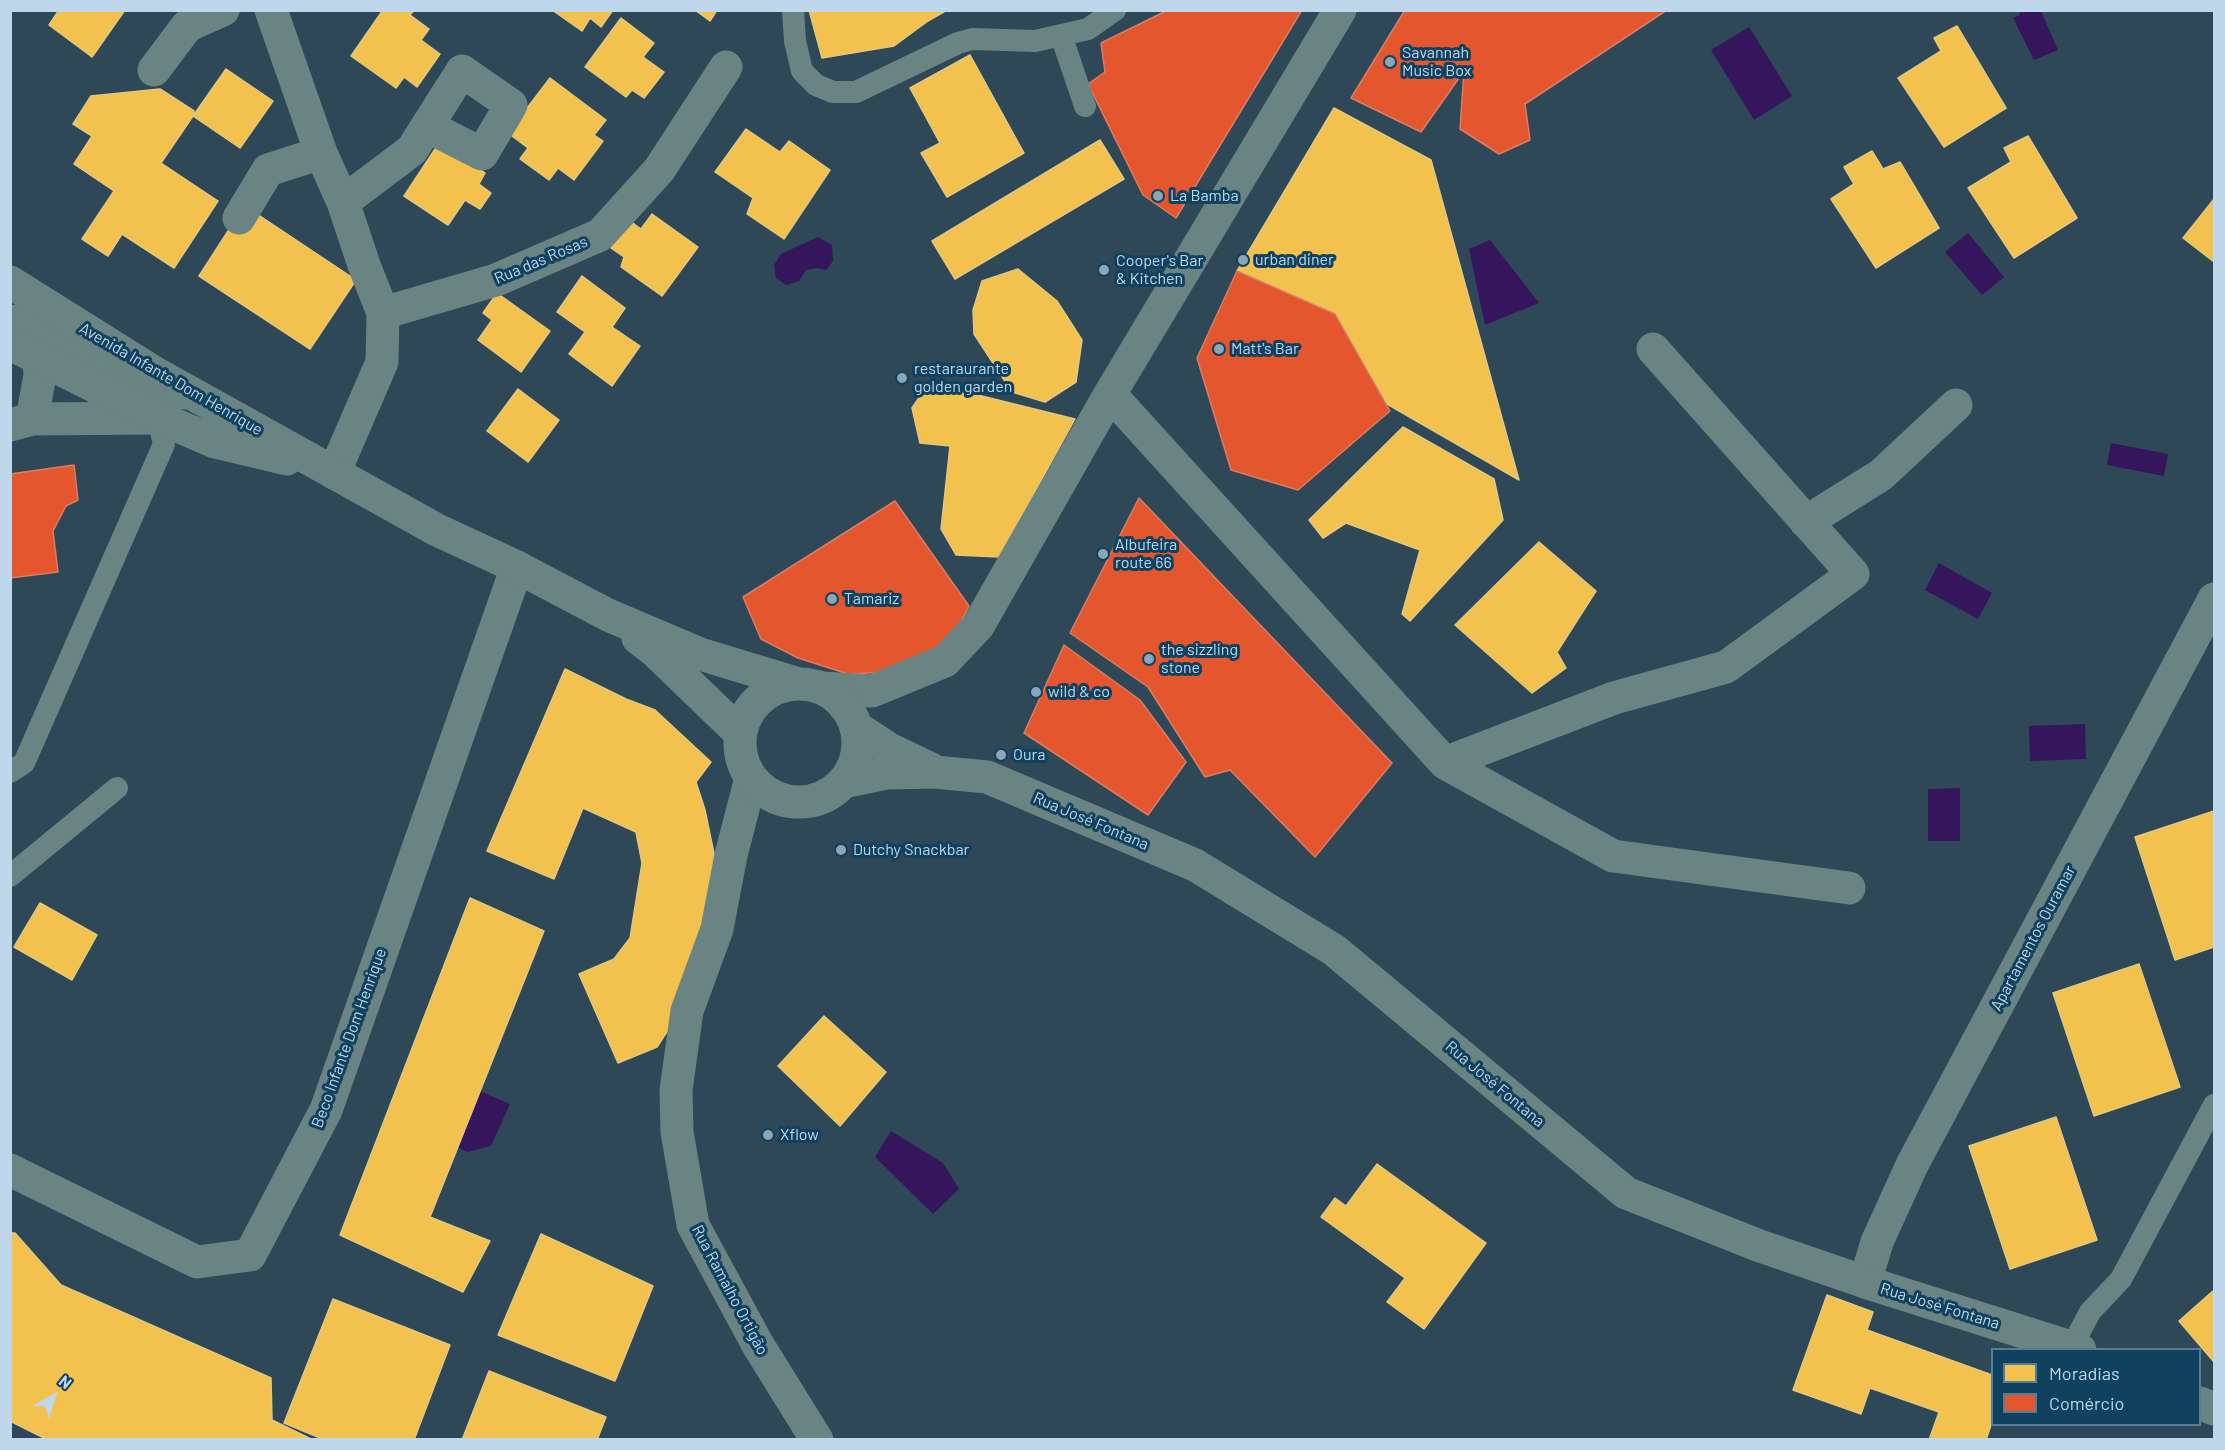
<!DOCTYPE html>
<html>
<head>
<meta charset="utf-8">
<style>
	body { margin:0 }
	#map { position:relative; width:2225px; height:1450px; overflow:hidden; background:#2e4858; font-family:Barlow,sans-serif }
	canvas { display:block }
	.frame { position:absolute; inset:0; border:12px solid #bfd7ea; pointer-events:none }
	.legend { position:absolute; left:1991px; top:1348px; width:210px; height:78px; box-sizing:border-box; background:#10415f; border:2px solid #567d97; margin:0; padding:8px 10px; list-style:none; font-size:18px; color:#bfd7ea }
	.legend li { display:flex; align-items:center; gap:12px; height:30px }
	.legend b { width:30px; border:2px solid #567d97 }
	.north { position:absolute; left:24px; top:1366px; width:60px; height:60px; -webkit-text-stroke:4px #10415f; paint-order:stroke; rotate:39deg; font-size:16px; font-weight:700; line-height:24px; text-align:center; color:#bfd7ea }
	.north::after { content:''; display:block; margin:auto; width:21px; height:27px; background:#bfd7ea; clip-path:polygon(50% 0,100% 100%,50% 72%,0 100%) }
</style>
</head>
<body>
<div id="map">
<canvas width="2225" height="1450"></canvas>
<div class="frame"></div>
<ul class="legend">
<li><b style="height:16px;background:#f2c14e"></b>Moradias</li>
<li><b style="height:16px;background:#e4572e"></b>Comércio</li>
</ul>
<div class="north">N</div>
</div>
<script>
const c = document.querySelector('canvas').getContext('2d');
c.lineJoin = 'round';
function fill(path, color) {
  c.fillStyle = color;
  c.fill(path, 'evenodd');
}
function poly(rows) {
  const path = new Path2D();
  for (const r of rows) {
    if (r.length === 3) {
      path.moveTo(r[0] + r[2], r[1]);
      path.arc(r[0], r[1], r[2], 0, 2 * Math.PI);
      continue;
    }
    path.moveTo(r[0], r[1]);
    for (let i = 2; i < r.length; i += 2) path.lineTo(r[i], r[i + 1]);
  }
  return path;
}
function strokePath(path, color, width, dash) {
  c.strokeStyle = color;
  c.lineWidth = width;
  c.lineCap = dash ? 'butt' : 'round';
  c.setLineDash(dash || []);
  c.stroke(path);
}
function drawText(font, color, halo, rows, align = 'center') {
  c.font = font + ' Barlow,sans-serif';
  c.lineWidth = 6;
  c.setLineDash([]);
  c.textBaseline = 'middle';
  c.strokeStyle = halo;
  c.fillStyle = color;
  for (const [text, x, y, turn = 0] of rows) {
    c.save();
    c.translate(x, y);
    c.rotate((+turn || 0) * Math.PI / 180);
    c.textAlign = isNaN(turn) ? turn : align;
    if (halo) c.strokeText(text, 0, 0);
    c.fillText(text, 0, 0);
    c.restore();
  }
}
fill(poly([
	[2020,11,2041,11,2058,50,2034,60,2013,18,2020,15],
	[1749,27,1792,96,1754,120,1711,50],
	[1968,233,2004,277,1982,295,1945,252],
	[818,237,832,245,833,261,826,270,817,268,806,270,799,281,786,285,776,278,774,265,781,254],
	[1490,240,1539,303,1485,325,1469,249],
	[2111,443,2168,454,2164,476,2107,465],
	[1939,563,1992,593,1978,619,1925,590],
	[2085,724,2086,759,2030,761,2029,726],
	[1960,788,1960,841,1928,841,1928,789],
	[468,1086,510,1104,491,1146,467,1152,444,1140],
	[891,1131,943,1163,959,1189,933,1214,875,1157]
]), '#35155c');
const homes = poly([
	[59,10,125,10,92,57,49,25,59,10],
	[383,10,414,10,410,15,429,29,421,40,440,54,417,87,404,77,396,88,351,56,383,10],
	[552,10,613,10,601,27,590,18,582,31,552,10],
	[695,10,717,10,710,21,695,10],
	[809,10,947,10,928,21,894,46,822,58,809,10],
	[621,18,654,43,643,57,664,72,644,98,632,90,626,97,585,67,621,18],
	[1957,26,2006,108,1944,147,1898,78,1941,51,1934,38,1957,26],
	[970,55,1024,153,947,197,921,153,940,143,910,88,970,55],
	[226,69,273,101,240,148,193,116,226,69],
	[550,78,606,120,594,135,603,141,574,180,558,168,549,180,520,159,528,148,508,133,550,78],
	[160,89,194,111,193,116,161,163,218,201,174,268,122,234,108,256,82,239,114,191,74,164,92,136,73,124,91,96,160,89],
	[1334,108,1431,160,1519,480,1387,404,1335,314,1237,271,1334,108],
	[746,129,780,152,789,141,830,170,784,239,747,214,753,198,715,172,746,129],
	[2028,136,2077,218,2014,258,1968,188,2011,162,2004,148,2028,136],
	[1100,140,1124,179,955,279,932,241,1100,140],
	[439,143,485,173,479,184,491,193,480,209,465,200,448,225,404,196,439,143],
	[1872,151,1883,169,1900,162,1939,228,1876,268,1831,199,1854,184,1844,167,1872,151],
	[2214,199,2214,262,2183,238,2214,199],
	[254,212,356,280,310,349,199,276,230,228,254,212],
	[652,214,698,247,662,296,621,267,624,257,611,248,630,221,641,229,652,214],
	[1018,269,1057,301,1082,340,1076,382,1045,402,1012,392,974,334,973,310,982,281,1018,269],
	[582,276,625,308,612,327,640,346,612,386,569,354,585,332,557,312,582,276],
	[497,293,550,331,521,372,478,340,492,320,483,313,497,293],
	[929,383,1075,419,999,557,956,555,941,529,950,446,920,443,912,408,929,383],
	[518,389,559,420,528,462,487,431,518,389],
	[1403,427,1494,479,1503,520,1410,621,1402,614,1420,550,1346,523,1323,538,1309,520,1403,427],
	[1539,542,1596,591,1557,652,1566,668,1532,693,1455,625,1539,542],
	[565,669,626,699,655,710,711,762,696,782,705,810,718,873,676,1018,657,1047,618,1063,579,974,614,959,630,938,642,863,636,832,583,808,554,879,487,851,565,669],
	[2214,811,2214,947,2175,960,2135,837,2214,811],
	[470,898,544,931,430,1217,490,1241,463,1292,340,1235,470,898],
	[40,903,97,935,72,980,14,947,40,903],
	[2139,964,2180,1087,2094,1116,2053,993,2139,964],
	[824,1016,886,1072,840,1126,778,1066,824,1016],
	[2056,1117,2097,1240,2010,1269,1969,1146,2056,1117],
	[1377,1164,1486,1243,1424,1329,1387,1302,1405,1278,1321,1217,1335,1198,1346,1206,1377,1164],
	[10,1233,15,1233,61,1285,271,1378,272,1420,313,1440,48,1440,10,1421,10,1233],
	[541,1234,653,1286,615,1381,498,1335,541,1234],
	[2214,1290,2214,1362,2179,1321,2214,1290],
	[1827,1295,1873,1312,1867,1330,1992,1375,1992,1422,1986,1440,1929,1440,1939,1412,1870,1388,1861,1414,1793,1390,1827,1295],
	[333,1299,450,1345,414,1440,325,1440,284,1423,333,1299],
	[489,1371,606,1417,597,1440,462,1440,489,1371]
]);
fill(homes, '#f2c14e');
strokePath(homes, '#e3c87d', 1.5);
const shops = poly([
	[1168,10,1302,10,1176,218,1143,195,1088,84,1105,72,1101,43,1168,10],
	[1405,10,1667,10,1525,104,1530,140,1499,154,1460,129,1464,71,1421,132,1351,98,1405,10],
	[1237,271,1335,314,1390,411,1298,490,1231,470,1197,358,1237,271],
	[74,465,78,500,66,506,53,531,58,572,10,578,10,474,74,465],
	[1139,498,1392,763,1315,857,1230,770,1205,777,1148,687,1070,633,1139,498],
	[895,501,969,606,953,638,891,672,848,674,798,658,761,639,743,597,895,501],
	[1064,645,1140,700,1186,762,1148,815,1024,733,1064,645]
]);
fill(shops, '#e4572e');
strokePath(shops, '#d97d66', 1.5);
strokePath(poly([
	[793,10,795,41,802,71,816,85,833,92,856,92,958,43,972,39,1035,41,1088,29,1115,10],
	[1061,35,1085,106],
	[10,772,24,763,164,444,158,418],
	[10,876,117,788],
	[2072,1346,2090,1312,2121,1279,2214,1105]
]), '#698482', 22);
strokePath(poly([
	[271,10,321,153,343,202,364,265,383,313,382,362,334,473],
	[154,70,187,26,223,10],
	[343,202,412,150,427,126,462,71,511,105,482,154,427,126],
	[239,218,268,170,321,153],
	[383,313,496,280,600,235,659,170,726,67],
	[10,324,15,321,69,346,151,389,183,393],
	[1110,394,1445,763,1613,856,1849,888],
	[32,419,40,375,37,341,32,336],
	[10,425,32,419,158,418],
	[1806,522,1881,475,1956,405],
	[822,688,872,691,945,661,978,626,1110,394,1340,10],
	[1445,763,1614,698,1726,667,1853,574,1653,349],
	[751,778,731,855,717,929,687,1011,676,1090,677,1132,693,1225,758,1345,817,1440],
	[10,1170,197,1262,250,1255,326,1110,517,567],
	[1865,1282,1877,1242,1912,1165,2214,599]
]), '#698482', 33);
strokePath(poly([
	[10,282,155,373,437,530,517,567,608,615,700,654,796,683],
	[10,344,148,413,215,442,287,459],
	[638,638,656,652,740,733],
	[799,743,59],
	[856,727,891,750,931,769],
	[843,782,886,773,935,772,987,777,1195,865,1334,950,1626,1193,1760,1246,1865,1282,2080,1350],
	[2200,1403,2214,1409]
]), '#698482', 33);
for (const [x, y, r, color] of [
	[1390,62,6,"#8ca5b7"],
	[1158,196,6,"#8ca5b7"],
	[1243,260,6,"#8ca5b7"],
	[1104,270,6,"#8ca5b7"],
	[1219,349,6,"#8ca5b7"],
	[902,378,6,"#8ca5b7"],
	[1103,554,6,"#8ca5b7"],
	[832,599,6,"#8ca5b7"],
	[1149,659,6,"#8ca5b7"],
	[1036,692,6,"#8ca5b7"],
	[1001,755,6,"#8ca5b7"],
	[841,850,6,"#8ca5b7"],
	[768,1135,6,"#8ca5b7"]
]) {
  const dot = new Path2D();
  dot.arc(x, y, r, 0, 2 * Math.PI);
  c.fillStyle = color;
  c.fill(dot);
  strokePath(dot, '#10415f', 2);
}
drawText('16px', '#bfd7ea', '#10415f', [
	["Savannah",1402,53],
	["Music Box",1402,71],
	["La Bamba",1170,196],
	["urban diner",1255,260],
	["Cooper's Bar",1116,261],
	["& Kitchen",1116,279],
	["Matt's Bar",1231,349],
	["restaraurante",914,369],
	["golden garden",914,387],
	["Albufeira",1115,545],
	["route 66",1115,563],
	["Tamariz",844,599],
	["the sizzling",1161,650],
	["stone",1161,668],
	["wild & co",1048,692],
	["Oura",1013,755],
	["Dutchy Snackbar",853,850],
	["Xflow",780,1135]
], 'left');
drawText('16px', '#bfd7ea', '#10415f', [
	["Rua das Rosas",541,260,-23],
	["Avenida Infante Dom Henrique",171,379,30],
	["Rua José Fontana",1091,821,23],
	["Apartamentos Ouramar",2033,938,-62],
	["Beco Infante Dom Henrique",349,1038,-70],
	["Rua José Fontana",1495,1084,40],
	["Rua Ramalho Ortigão",730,1290,62],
	["Rua José Fontana",1940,1306,17]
]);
</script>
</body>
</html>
